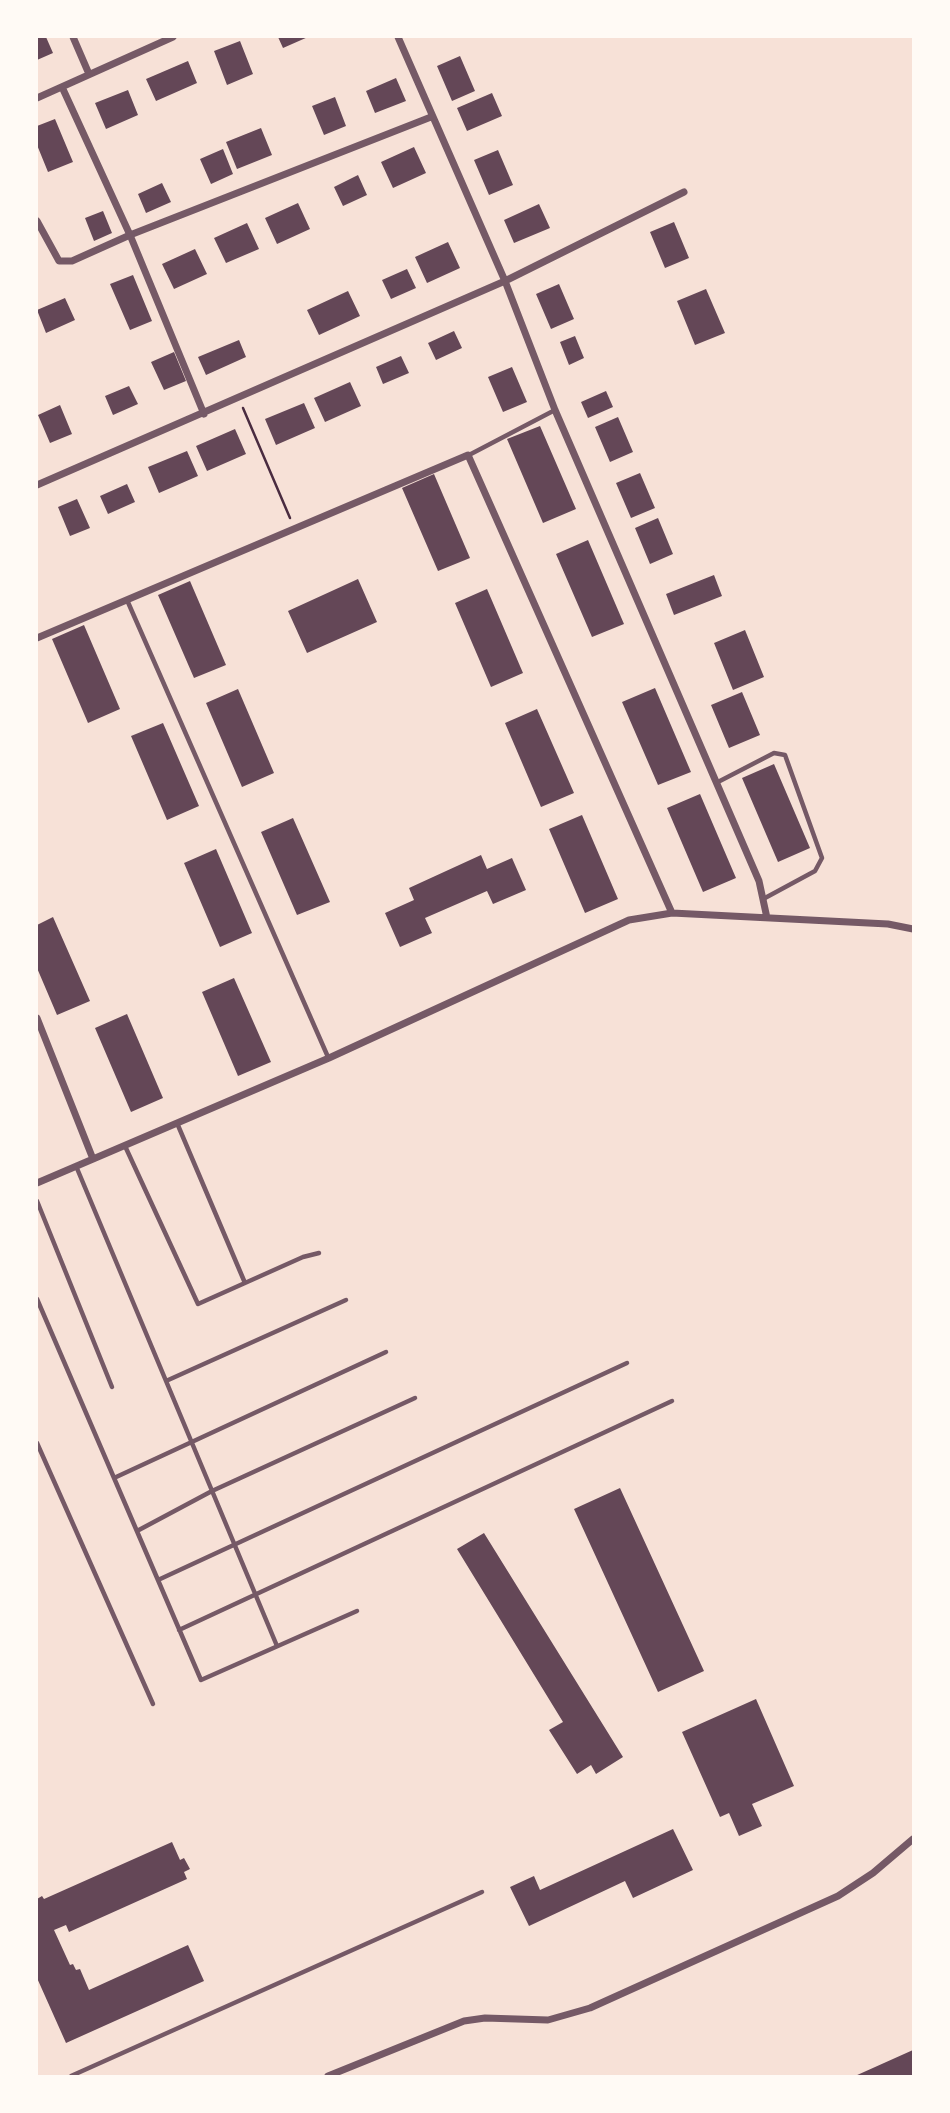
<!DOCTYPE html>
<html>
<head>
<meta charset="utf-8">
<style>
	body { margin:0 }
	#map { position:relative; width:950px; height:2113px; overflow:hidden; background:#f7e1d7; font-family:Roboto,sans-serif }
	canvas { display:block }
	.frame { position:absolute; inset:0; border:38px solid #fffaf5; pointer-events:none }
</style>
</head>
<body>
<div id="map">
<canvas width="950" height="2113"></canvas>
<div class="frame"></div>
</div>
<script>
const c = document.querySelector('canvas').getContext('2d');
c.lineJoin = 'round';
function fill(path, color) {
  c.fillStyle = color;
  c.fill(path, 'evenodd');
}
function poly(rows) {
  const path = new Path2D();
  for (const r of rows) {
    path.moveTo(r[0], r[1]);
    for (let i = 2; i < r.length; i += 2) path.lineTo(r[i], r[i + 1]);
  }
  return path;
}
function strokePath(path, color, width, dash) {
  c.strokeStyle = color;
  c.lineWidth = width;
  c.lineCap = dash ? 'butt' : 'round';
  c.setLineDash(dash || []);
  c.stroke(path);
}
fill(poly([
	[37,37,46,37,53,53,37,60],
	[278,37,308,37,283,48],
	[240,41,253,74,227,85,214,51],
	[460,56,475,91,452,101,437,66],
	[188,61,197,83,156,101,146,79],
	[396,78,406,101,375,113,366,91],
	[128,90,138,115,106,129,95,103],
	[492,93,502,116,467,131,457,108],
	[335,97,346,126,324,135,312,106],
	[55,119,73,162,48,172,37,145,37,126],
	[261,128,272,155,237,169,226,142],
	[414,147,426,173,393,188,381,162],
	[223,149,233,174,211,184,200,159],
	[498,150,513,185,489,195,474,160],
	[358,175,367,195,343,206,334,187],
	[162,183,171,202,146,213,138,194],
	[298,203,310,229,277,244,265,218],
	[539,204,550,228,514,243,504,220],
	[103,211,112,233,94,241,85,218],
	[674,222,689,258,665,268,650,232],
	[247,223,259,249,226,263,214,238],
	[448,242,460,268,427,283,415,257],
	[195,249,207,274,174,289,162,264],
	[407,269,416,288,391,299,382,280],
	[133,275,152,321,130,330,110,284],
	[559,284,574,319,551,329,536,294],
	[706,289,725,333,695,345,677,301],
	[348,291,360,316,319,335,307,310],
	[65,298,75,320,46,333,37,310],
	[454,331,462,348,436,360,428,343],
	[575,336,584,358,569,365,560,342],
	[239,340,246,357,206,375,198,357],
	[174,352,186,381,164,390,151,362],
	[401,356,409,373,383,384,376,367],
	[512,367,527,402,503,412,488,377],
	[350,382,361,406,325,422,314,398],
	[129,386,138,404,113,415,105,396],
	[606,391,613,407,588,418,581,402],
	[304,403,315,428,276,445,265,419],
	[60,405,72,434,50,443,38,415],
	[618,417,633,452,610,462,595,427],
	[540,426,576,509,543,523,507,439],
	[235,429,246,454,207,471,196,446],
	[187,451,198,476,159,493,148,467],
	[640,473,655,508,631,518,616,483],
	[434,474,470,558,438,571,402,488],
	[127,484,135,502,108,514,100,496],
	[77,499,90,528,70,536,58,507],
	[658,518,673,554,650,564,635,528],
	[588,540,624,624,592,637,556,554],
	[714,575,722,596,674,615,666,594],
	[358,579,377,622,307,653,288,611],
	[190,581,226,665,194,678,158,595],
	[487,589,523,673,491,687,455,603],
	[84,625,120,709,88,723,52,639],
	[745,630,764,677,733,690,714,643],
	[655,688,691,772,658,785,622,702],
	[238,689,274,773,242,787,206,703],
	[742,692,760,735,729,748,711,705],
	[537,709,574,793,541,807,505,723],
	[163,723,199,806,167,820,131,736],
	[774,764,810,848,778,862,742,778],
	[700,794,736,878,703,892,667,808],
	[582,815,618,899,585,913,549,829],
	[293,818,330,902,297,915,261,832],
	[216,849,252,933,220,947,184,863],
	[481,855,487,869,512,858,526,890,493,904,487,891,425,918,432,933,400,947,385,913,414,900,409,888],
	[53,917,90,1001,57,1015,37,968,37,925],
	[234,978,271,1062,238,1076,202,992],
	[127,1014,163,1098,131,1112,95,1028],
	[620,1488,704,1671,658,1692,574,1509],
	[484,1533,623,1757,596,1774,591,1765,577,1774,549,1730,563,1722,457,1549],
	[756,1699,794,1786,752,1804,762,1826,739,1836,729,1813,720,1817,682,1732],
	[673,1829,693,1870,633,1898,625,1881,529,1926,510,1887,534,1876,540,1890],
	[172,1842,180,1860,184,1858,190,1869,184,1872,187,1879,69,1932,66,1925,54,1930,70,1965,73,1964,76,1970,80,1969,89,1990,188,1945,204,1981,66,2043,37,1978,37,1899,42,1896,44,1899],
	[913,2050,913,2076,855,2076]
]), '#644757');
strokePath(poly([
	[243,408,290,518]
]), '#4a2c40', 2.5);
strokePath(poly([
	[469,455,555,410],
	[127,600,328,1057],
	[716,783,774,753,785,755,822,858,815,871,765,898],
	[177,1123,245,1283],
	[125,1146,198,1304,303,1257,319,1253],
	[76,1166,277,1646],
	[37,1201,112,1387],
	[37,1299,201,1680,357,1611],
	[166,1381,346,1300],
	[37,1443,153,1704],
	[114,1478,386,1352],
	[137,1531,212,1491,415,1398],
	[158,1580,627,1363],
	[179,1630,672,1401],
	[71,2076,482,1892]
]), '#755966', 4.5);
strokePath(poly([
	[73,37,89,74],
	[398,37,505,281,555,410,759,881,767,918],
	[62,87,130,235,204,414],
	[37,98,173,37],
	[37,221,59,261,72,261,130,235,431,117],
	[37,485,505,281,684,192],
	[37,638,468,455,672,913],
	[37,1018,93,1159],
	[37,1183,329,1058,629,920,672,913,888,924,913,929],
	[328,2076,464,2021,485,2018,548,2020,590,2008,838,1896,873,1873,913,1839]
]), '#755966', 7);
</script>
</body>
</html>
